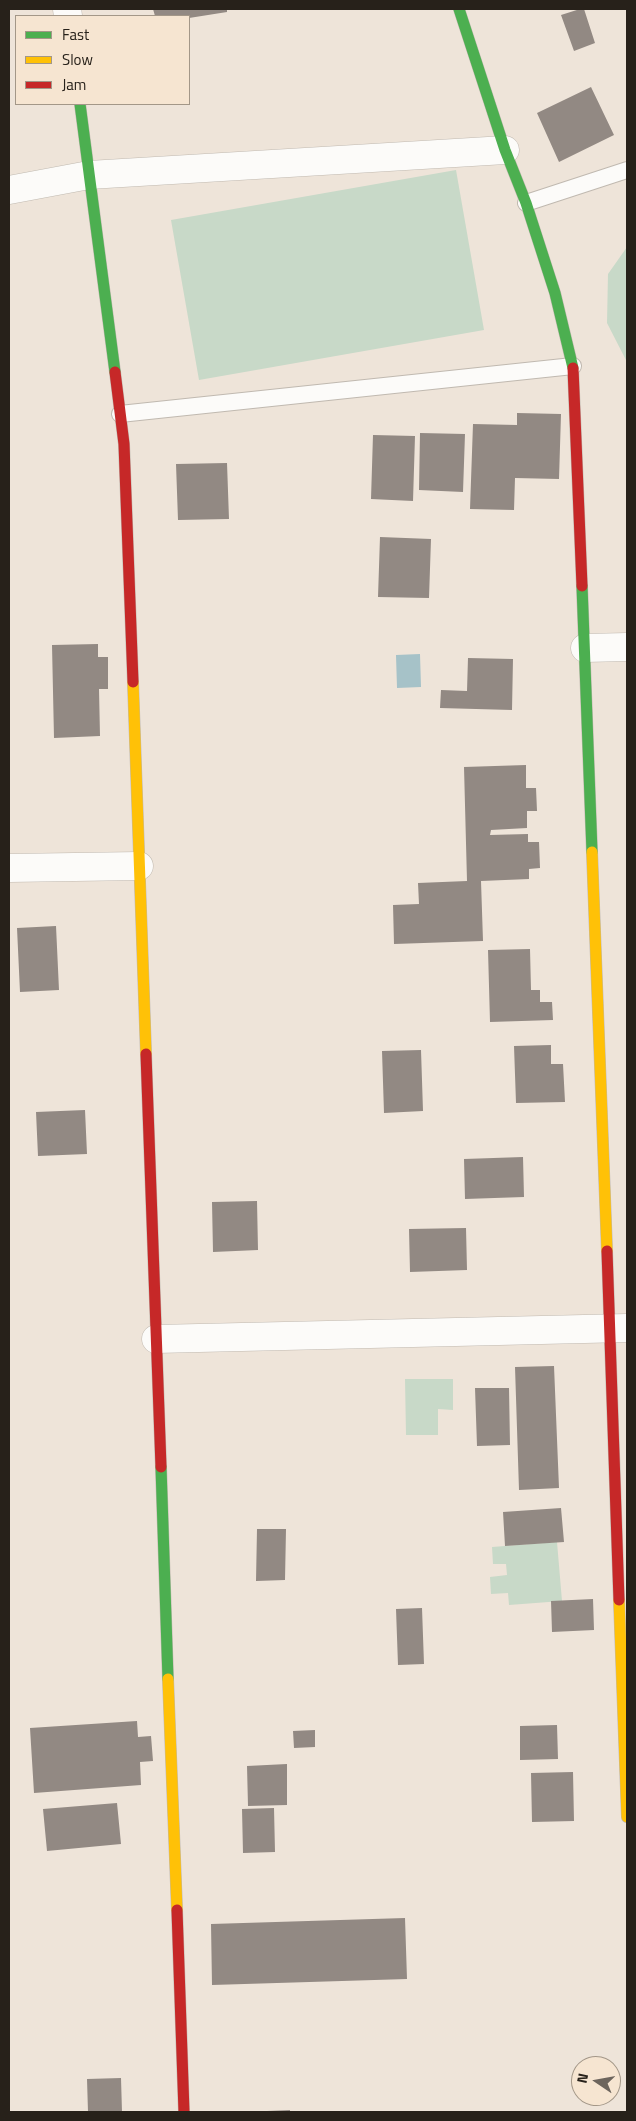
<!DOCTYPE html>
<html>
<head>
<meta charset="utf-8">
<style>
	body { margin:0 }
	#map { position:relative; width:636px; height:2121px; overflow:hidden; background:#eee4d9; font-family:"Titillium Web",sans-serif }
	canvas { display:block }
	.frame { position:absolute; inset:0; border:10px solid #27211a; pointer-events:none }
	.legend { position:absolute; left:15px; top:15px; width:175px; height:90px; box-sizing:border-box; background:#f6e5d1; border:1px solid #a39788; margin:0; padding:6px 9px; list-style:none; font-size:15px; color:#27211a }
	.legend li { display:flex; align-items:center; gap:10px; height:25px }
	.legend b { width:25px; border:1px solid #a39788 }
	.north { position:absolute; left:571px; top:2056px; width:50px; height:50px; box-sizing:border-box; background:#f6e5d1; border:1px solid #a39788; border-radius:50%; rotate:282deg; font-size:14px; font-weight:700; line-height:20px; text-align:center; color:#27211a }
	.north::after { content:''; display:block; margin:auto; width:18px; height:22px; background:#6d655d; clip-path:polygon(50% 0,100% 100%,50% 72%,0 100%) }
</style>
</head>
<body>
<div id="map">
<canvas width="636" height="2121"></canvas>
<div class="frame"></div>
<ul class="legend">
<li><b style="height:6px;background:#4caf50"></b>Fast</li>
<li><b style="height:6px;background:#ffc107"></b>Slow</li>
<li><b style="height:6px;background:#c62828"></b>Jam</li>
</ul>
<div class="north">N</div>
</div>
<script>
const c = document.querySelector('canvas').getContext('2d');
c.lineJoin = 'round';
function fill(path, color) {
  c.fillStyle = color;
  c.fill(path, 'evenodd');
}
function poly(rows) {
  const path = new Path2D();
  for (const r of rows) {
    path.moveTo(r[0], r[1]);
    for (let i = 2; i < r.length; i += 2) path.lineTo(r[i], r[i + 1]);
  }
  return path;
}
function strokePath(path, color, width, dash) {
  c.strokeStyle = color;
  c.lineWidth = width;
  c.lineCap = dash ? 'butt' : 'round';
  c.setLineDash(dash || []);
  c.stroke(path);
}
fill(poly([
	[456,170,484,330,199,380,171,220],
	[627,247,627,362,607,323,608,274],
	[405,1379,453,1379,453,1410,438,1409,438,1435,406,1435],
	[557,1542,562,1601,509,1605,508,1593,491,1594,490,1577,507,1575,506,1564,493,1564,492,1547]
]), '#c8d9c8');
fill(poly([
	[420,654,421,687,397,688,396,655]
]), '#a6c2c8');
fill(poly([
	[153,9,227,9,227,12,189,18,189,16,155,16],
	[580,9,584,9,595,43,574,51,561,15],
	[591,87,614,135,559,162,537,113],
	[517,413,561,414,559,479,515,478,514,510,470,509,473,424,517,425],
	[420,433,465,434,463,492,419,490],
	[373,435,415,436,413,501,371,499],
	[227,463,229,519,178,520,176,464],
	[380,537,431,539,429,598,378,597],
	[98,644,98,657,108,657,108,689,99,689,100,736,54,738,52,645],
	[468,658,513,659,512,710,440,708,441,690,467,691],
	[526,765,526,788,536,788,537,811,527,811,527,828,491,830,490,835,528,834,528,842,539,842,540,868,529,869,529,879,481,881,483,941,394,944,393,905,419,904,418,883,467,881,464,767],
	[56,926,59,990,20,992,17,928],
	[530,949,531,990,540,990,540,1002,552,1002,553,1020,490,1022,488,950],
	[551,1045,551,1064,563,1064,565,1102,516,1103,514,1046],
	[421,1050,423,1111,384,1113,382,1051],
	[85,1110,87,1154,38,1156,36,1112],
	[523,1157,524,1197,465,1199,464,1159],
	[257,1201,258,1250,213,1252,212,1202],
	[466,1228,467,1270,410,1272,409,1229],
	[554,1366,559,1488,519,1490,515,1367],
	[475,1388,509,1388,510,1445,477,1446],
	[561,1508,564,1542,505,1546,503,1512],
	[257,1529,286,1529,285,1580,256,1581],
	[593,1599,594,1630,552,1632,551,1601],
	[422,1608,424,1664,398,1665,396,1609],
	[137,1721,138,1737,151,1736,153,1761,140,1762,141,1785,34,1793,30,1728],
	[557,1725,558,1759,520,1760,520,1726],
	[315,1730,315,1747,294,1748,293,1731],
	[287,1764,287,1805,248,1806,247,1766],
	[573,1772,574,1821,532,1822,531,1773],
	[117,1803,121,1844,47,1851,43,1809],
	[274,1808,275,1852,243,1853,242,1809],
	[405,1918,407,1979,212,1985,211,1924],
	[121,2078,122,2112,88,2112,87,2079],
	[290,2110,290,2112,267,2112,267,2111]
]), '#928983');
const lane = poly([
	[526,203,627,170],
	[120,414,573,366]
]);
const street = poly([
	[67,9,68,16],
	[9,190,89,175,505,150],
	[585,648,627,647],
	[9,868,139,866],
	[156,1339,627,1328]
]);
const fast = poly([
	[459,9,505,150,526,203,555,293,573,368],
	[80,104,115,372],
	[582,586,592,852],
	[161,1467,168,1679]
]);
const slow = poly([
	[133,682,146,1054],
	[592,852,607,1251],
	[619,1600,627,1817],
	[168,1679,177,1910]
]);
const jam = poly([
	[573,368,582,586],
	[115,372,124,444,133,682],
	[146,1054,161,1467],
	[607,1251,619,1600],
	[177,1910,184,2112]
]);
strokePath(lane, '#c0b9b0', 18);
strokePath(street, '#c0b9b0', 29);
strokePath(fast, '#c0b9b0', 12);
strokePath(slow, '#c0b9b0', 12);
strokePath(jam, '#c0b9b0', 12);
strokePath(lane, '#fcfbf9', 16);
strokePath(street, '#fcfbf9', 28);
strokePath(fast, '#4caf50', 11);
strokePath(slow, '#ffc107', 11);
strokePath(jam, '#c62828', 11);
</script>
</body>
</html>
